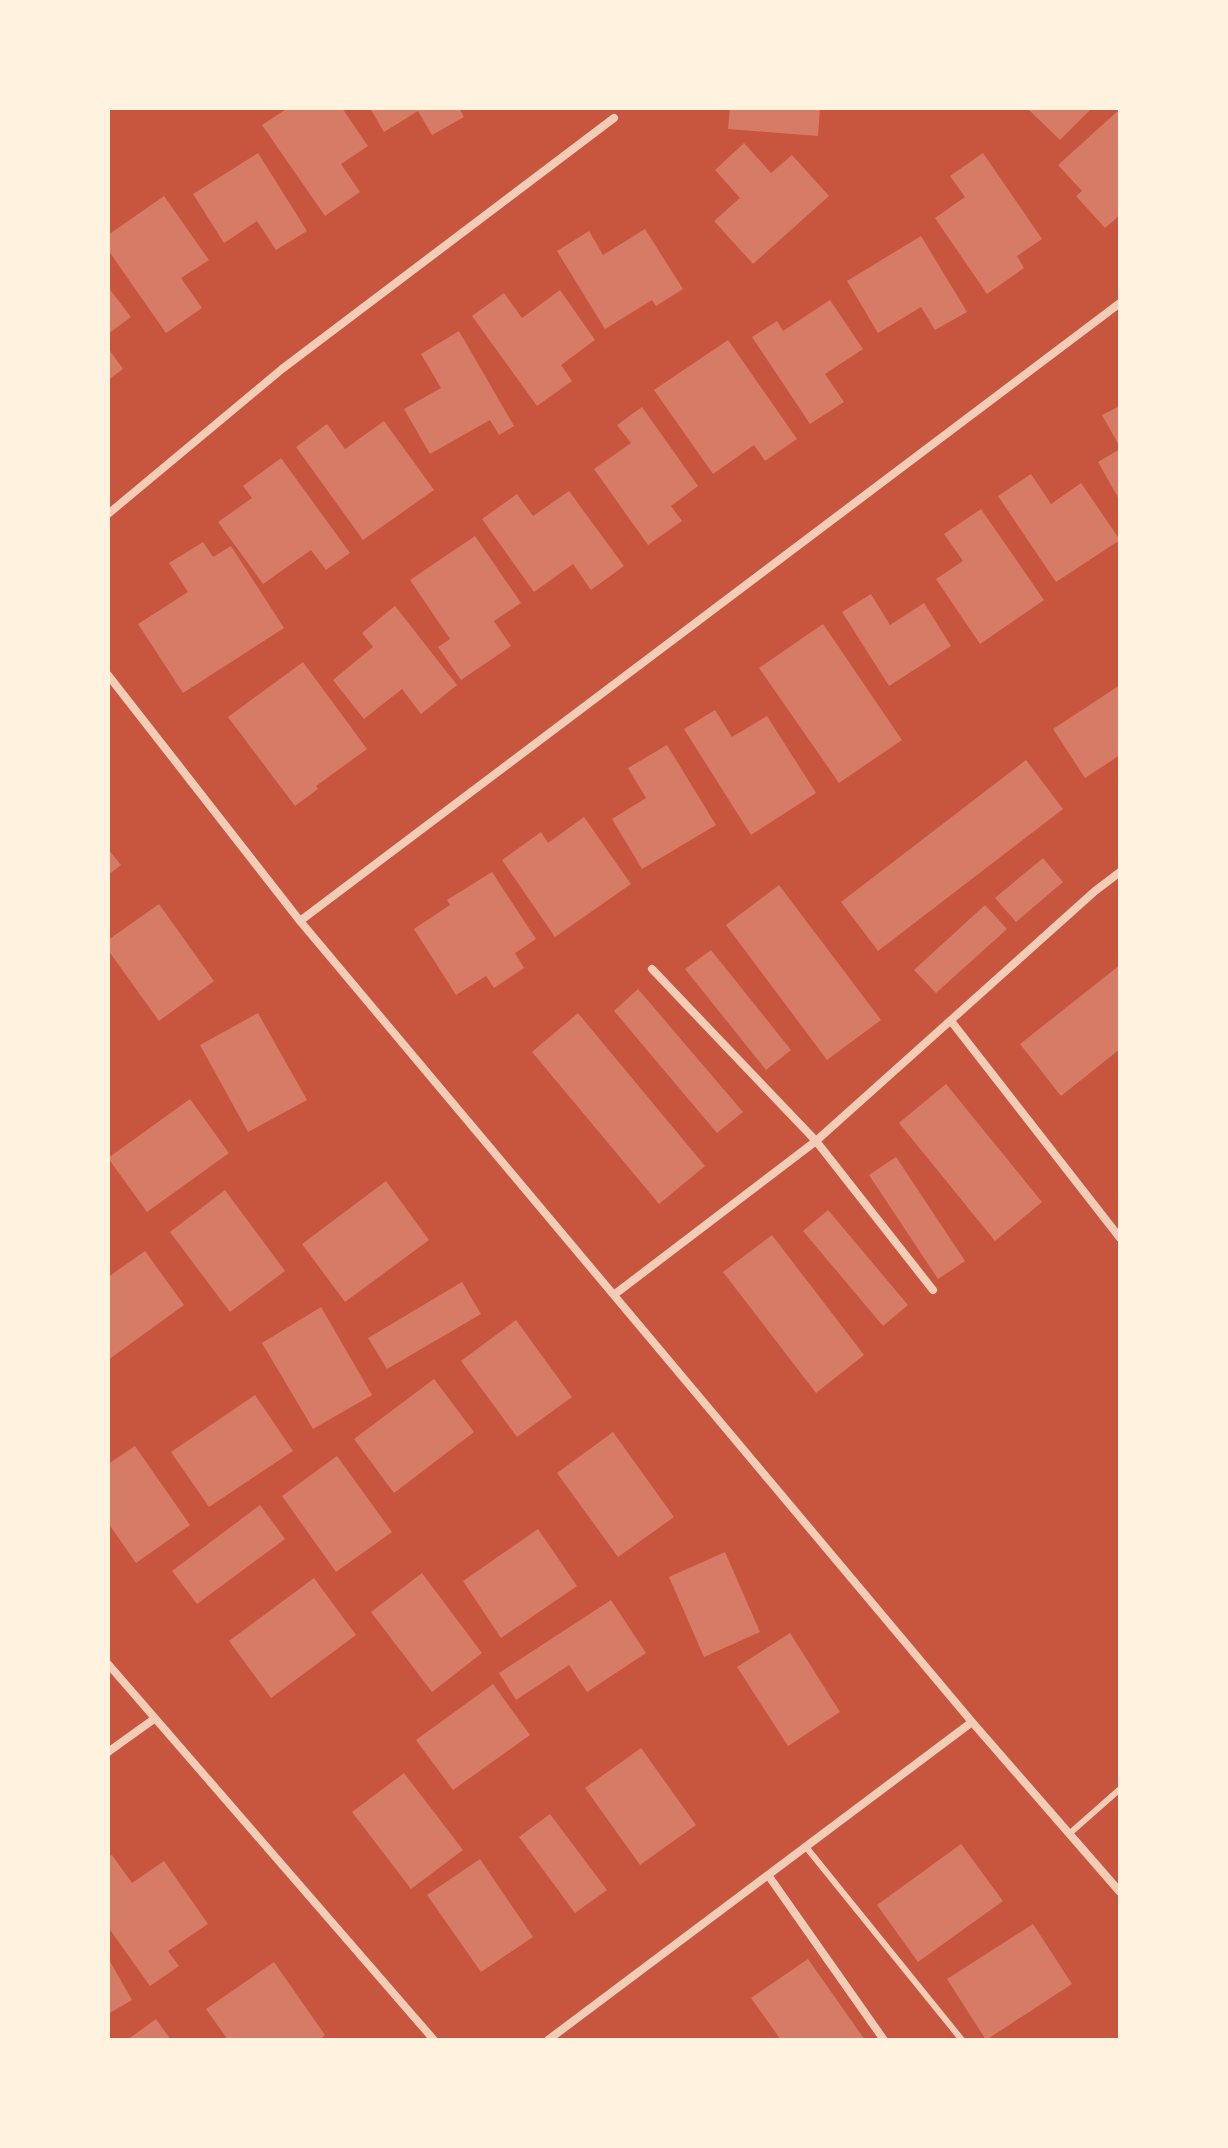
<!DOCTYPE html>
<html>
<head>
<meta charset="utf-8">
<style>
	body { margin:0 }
	#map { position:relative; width:1228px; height:2148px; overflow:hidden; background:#c8553d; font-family:Figtree,sans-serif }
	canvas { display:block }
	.frame { position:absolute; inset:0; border:110px solid #fff3e0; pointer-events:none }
</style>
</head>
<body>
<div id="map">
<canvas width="1228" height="2148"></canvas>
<div class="frame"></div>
</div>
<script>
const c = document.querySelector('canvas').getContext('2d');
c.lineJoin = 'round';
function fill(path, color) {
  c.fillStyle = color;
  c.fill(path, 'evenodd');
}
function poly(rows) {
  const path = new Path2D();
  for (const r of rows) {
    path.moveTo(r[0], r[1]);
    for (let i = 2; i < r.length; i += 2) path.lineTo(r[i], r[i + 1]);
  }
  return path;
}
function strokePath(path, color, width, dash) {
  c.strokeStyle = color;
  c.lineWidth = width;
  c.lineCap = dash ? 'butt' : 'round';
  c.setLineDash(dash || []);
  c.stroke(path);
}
fill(poly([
	[288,108,342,108,368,146,341,164,360,192,325,216,262,125],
	[370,108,459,108,464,117,432,135,418,111,384,132],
	[730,108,820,108,818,136,728,129],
	[1027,108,1092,108,1060,140],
	[1120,109,1120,215,1105,228,1076,196,1082,191,1058,165],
	[744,143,771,173,792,155,829,196,753,264,714,221,740,198,715,170],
	[258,153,307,231,276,250,257,221,224,243,193,194],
	[983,153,1042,239,1017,256,1024,268,987,294,935,218,965,197,950,176],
	[164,196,209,260,181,278,202,308,166,333,108,250,108,235],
	[645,229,683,289,656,306,652,300,605,329,557,251,589,231,603,255],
	[921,236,967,312,935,330,921,307,878,333,847,281],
	[108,287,131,317,108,334],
	[560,290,595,340,561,365,572,381,537,406,472,316,504,293,522,318],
	[830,300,863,349,825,374,844,402,810,424,752,337,777,321,783,331],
	[459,331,514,426,499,435,490,420,430,454,404,409,441,388,421,354],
	[728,340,797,439,765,461,754,445,713,474,654,390],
	[108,348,123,369,108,380],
	[1120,406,1120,447,1102,415],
	[642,407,698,486,671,506,682,521,648,545,594,469,631,443,617,425],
	[384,421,434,490,363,540,296,447,327,424,345,449],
	[1120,449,1120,501,1098,462],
	[281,458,350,553,326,570,311,550,263,584,218,522,252,498,243,486],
	[1031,474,1051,504,1081,483,1120,540,1056,582,998,496],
	[569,491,624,566,591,590,573,564,534,592,482,519,517,494,533,516],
	[981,509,1044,600,980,644,936,579,963,561,944,534],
	[475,536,521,603,494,621,511,646,461,680,438,647,450,639,410,580],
	[203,542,213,557,231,546,284,628,183,693,138,624,188,592,169,563],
	[871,594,890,625,924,603,951,646,889,686,842,612],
	[395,606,457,685,421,714,402,689,364,719,333,680,373,647,362,633],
	[823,624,902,740,839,783,759,668],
	[303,662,367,749,316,786,318,789,295,806,228,717],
	[1120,685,1120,755,1085,778,1053,729],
	[715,710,732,737,767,716,816,793,751,835,684,729],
	[667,745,716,825,642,869,612,819,646,798,628,768],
	[1026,760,1063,809,878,951,841,902],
	[584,817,631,884,555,937,502,860,541,832,548,843],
	[108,849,121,865,108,875],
	[1043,858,1063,882,1016,922,995,898],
	[492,872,536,939,515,953,524,968,494,988,486,976,456,995,414,929,450,905,447,900],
	[779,885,881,1020,827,1060,726,925],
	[159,904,214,981,159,1021,108,950,108,940],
	[985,905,1007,929,936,993,914,970],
	[711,950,791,1050,766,1070,685,969],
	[1120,965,1120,1049,1061,1096,1020,1044],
	[638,989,743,1112,717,1133,614,1011],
	[258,1013,307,1100,248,1132,200,1045],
	[578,1013,705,1166,659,1204,532,1052],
	[946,1084,1042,1202,995,1241,899,1123],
	[190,1099,229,1153,147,1212,108,1158],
	[896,1157,965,1261,938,1279,869,1175],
	[386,1181,429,1240,345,1302,302,1244],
	[225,1190,285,1271,230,1312,170,1232],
	[828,1210,908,1305,883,1326,803,1231],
	[772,1235,864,1355,816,1393,723,1272],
	[145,1251,184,1305,108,1360,108,1277],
	[462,1282,481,1314,387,1369,368,1338],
	[321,1307,372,1395,313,1429,262,1343],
	[516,1320,572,1397,517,1437,461,1361],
	[434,1379,474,1432,394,1493,354,1439],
	[255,1395,293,1451,209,1507,171,1452],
	[613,1432,674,1517,618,1557,557,1473],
	[135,1446,190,1525,136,1563,108,1523,108,1464],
	[337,1456,392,1532,336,1572,282,1496],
	[260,1505,285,1539,197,1604,172,1571],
	[538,1529,577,1586,501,1638,463,1581],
	[725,1552,760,1632,704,1657,669,1577],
	[422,1573,482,1653,432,1692,371,1612],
	[314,1578,356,1635,271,1698,229,1641],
	[611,1600,646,1653,587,1692,569,1665,516,1700,499,1673],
	[790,1633,840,1712,788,1746,737,1667],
	[493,1684,530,1735,453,1790,416,1740],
	[641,1748,696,1825,640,1865,585,1788],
	[404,1773,463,1850,411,1889,352,1812],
	[550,1814,607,1890,575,1913,519,1837],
	[961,1844,1003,1901,918,1962,877,1905],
	[112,1855,132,1883,164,1861,208,1924,168,1951,179,1966,150,1986,108,1927,108,1857],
	[480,1859,533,1937,481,1972,427,1895],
	[1033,1924,1072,1984,986,2040,947,1979],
	[108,1958,132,2000,108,2014],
	[808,1959,865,2040,781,2040,751,1998],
	[274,1962,325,2035,319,2040,228,2040,206,2009],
	[156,2019,171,2040,127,2040]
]), '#d67c66');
strokePath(poly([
	[1069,1834,1120,1789],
	[806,1847,962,2040]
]), '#f1ccb7', 6);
strokePath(poly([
	[108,514,282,369,614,118],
	[108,675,300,921,972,1722,1120,1892],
	[300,921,1120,303],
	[652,969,816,1141,933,1290],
	[951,1021,1120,1238],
	[615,1294,816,1141,1095,891,1120,872],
	[108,1664,434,2040],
	[108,1752,154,1719],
	[768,1875,884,2040],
	[548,2040,972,1722]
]), '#f1ccb7', 8);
</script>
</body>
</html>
